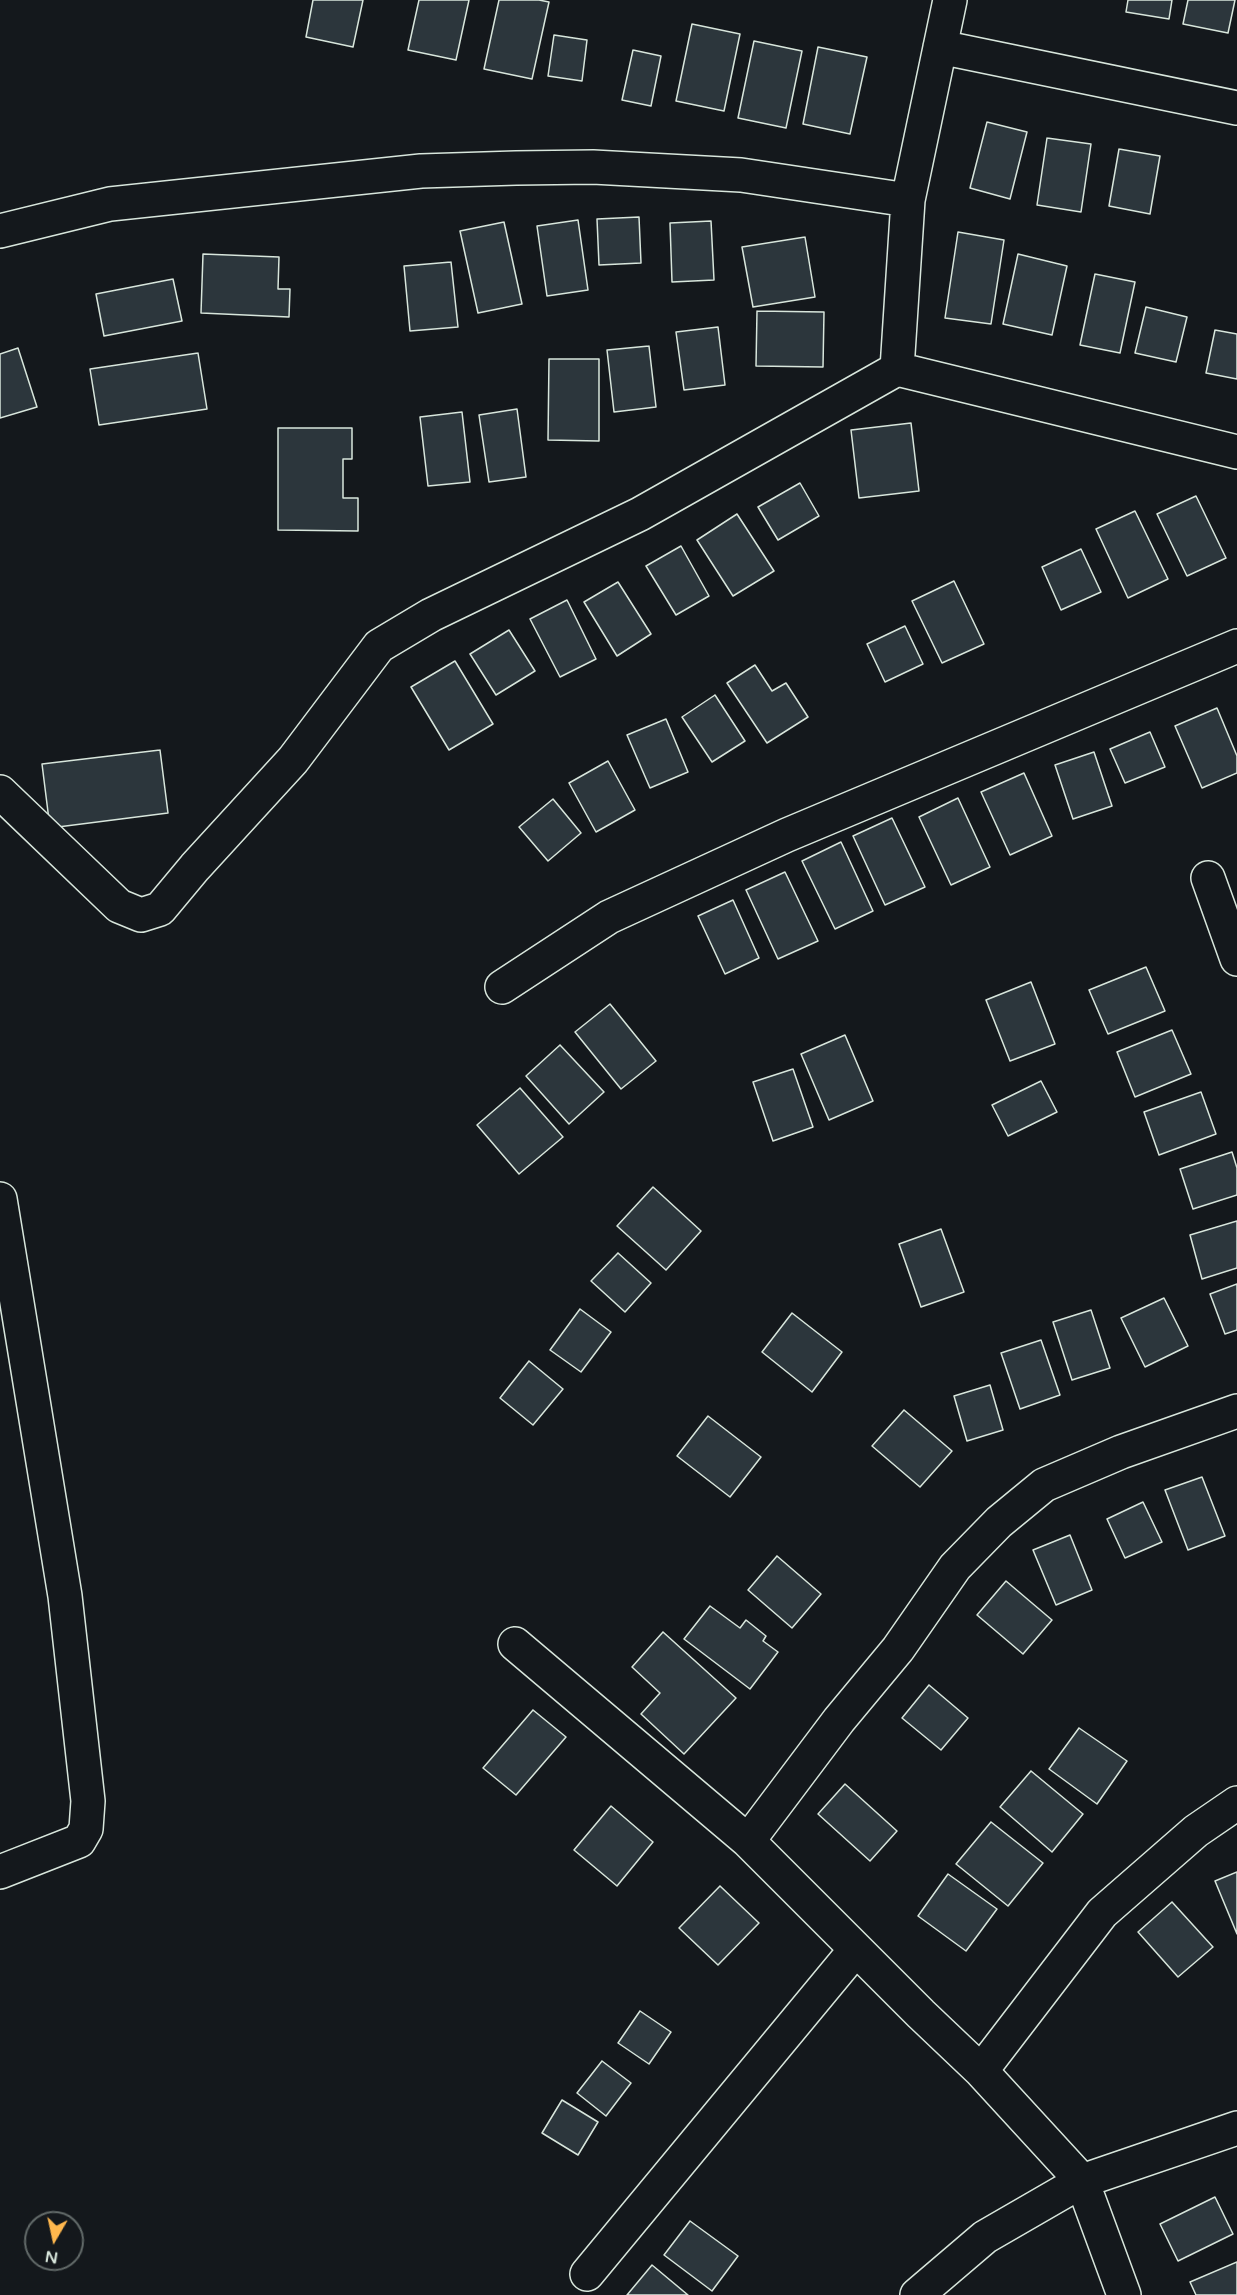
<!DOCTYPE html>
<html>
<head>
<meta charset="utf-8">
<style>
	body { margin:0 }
	#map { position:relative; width:1237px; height:2295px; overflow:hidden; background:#14181c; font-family:"Varela Round",sans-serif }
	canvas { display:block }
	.north { position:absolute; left:24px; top:2211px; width:60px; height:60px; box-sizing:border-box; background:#14181c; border:2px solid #626a69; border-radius:50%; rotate:189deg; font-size:16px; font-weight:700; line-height:24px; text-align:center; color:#d8e6dc }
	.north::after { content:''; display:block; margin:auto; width:21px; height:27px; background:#ffb74d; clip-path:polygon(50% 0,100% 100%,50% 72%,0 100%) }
</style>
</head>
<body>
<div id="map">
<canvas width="1237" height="2295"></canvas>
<div class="north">N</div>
</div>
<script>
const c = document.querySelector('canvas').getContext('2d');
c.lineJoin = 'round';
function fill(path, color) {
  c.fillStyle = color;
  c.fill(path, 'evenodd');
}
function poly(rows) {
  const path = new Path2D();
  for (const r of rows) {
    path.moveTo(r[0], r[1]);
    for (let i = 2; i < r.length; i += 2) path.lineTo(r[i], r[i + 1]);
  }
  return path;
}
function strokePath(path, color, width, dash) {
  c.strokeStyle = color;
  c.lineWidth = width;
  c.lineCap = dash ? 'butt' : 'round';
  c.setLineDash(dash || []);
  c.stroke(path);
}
const building = poly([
	[313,0,363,0,353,47,306,37,313,0],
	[419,0,469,0,456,60,408,50,419,0],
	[499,0,539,0,549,2,532,79,484,69,499,0],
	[1128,0,1172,0,1169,19,1126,12,1128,0],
	[1188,0,1235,0,1228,33,1183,24,1188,0],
	[692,24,740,34,724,111,676,101,692,24],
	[554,35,587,40,582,81,548,76,554,35],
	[754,41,802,51,786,128,738,118,754,41],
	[818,47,867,57,850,134,803,124,818,47],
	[633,50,661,56,651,106,622,100,633,50],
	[987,122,1027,132,1010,199,970,188,987,122],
	[1047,138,1091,144,1081,212,1037,205,1047,138],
	[1119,149,1160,156,1150,214,1109,206,1119,149],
	[639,217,641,263,599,265,597,219,639,217],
	[578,220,588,290,547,296,537,226,578,220],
	[711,221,714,280,672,282,670,223,711,221],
	[504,222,522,304,478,313,460,231,504,222],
	[958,232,1004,240,991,324,945,318,958,232],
	[805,237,815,297,753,307,742,247,805,237],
	[203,254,279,257,278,289,290,289,289,317,201,313,203,254],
	[1018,254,1067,266,1052,335,1003,324,1018,254],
	[451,262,458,327,410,331,404,266,451,262],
	[1095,274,1135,282,1120,353,1080,345,1095,274],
	[173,279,182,321,104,336,96,294,173,279],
	[1146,307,1187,317,1176,362,1135,353,1146,307],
	[757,311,824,312,823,367,756,366,757,311],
	[718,327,725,385,684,390,676,332,718,327],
	[1215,330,1237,334,1237,379,1206,373,1215,330],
	[649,346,656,407,614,412,607,350,649,346],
	[18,348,37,407,0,418,0,354,18,348],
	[198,353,207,409,99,425,90,369,198,353],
	[549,359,599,359,599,441,548,440,549,359],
	[517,409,526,477,489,482,479,415,517,409],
	[462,412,470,482,428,486,420,417,462,412],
	[911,423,919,491,859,498,851,430,911,423],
	[278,428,352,428,352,459,343,459,343,498,358,498,358,531,278,530,278,428],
	[800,483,819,516,778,540,758,507,800,483],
	[1196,496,1226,558,1187,576,1157,514,1196,496],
	[1135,511,1168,579,1128,598,1096,529,1135,511],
	[737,514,774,571,733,596,697,540,737,514],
	[681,546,709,596,676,615,646,566,681,546],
	[1081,549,1101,592,1061,610,1042,567,1081,549],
	[954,581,984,644,942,663,912,601,954,581],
	[618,582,651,634,617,656,584,602,618,582],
	[567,600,596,659,560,677,530,619,567,600],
	[905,626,923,664,885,682,867,644,905,626],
	[509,630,535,671,496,695,470,654,509,630],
	[455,661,493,724,449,750,411,687,455,661],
	[755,665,772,691,786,683,808,717,767,743,727,683,755,665],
	[715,695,745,741,712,762,682,717,715,695],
	[1217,708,1237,756,1237,773,1202,788,1175,726,1217,708],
	[666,719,688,772,650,788,627,735,666,719],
	[1150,732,1165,767,1125,783,1110,749,1150,732],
	[160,750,168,813,50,828,42,764,160,750],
	[1094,752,1112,806,1073,819,1055,765,1094,752],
	[608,761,635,810,596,832,569,783,608,761],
	[1024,773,1052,836,1010,855,981,792,1024,773],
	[958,798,990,867,951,885,919,817,958,798],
	[553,799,581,833,548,861,519,827,553,799],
	[892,818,925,887,885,905,853,836,892,818],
	[841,842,873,911,835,929,802,861,841,842],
	[785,872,818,941,778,959,746,890,785,872],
	[733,900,759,958,725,974,698,916,733,900],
	[1146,967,1165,1011,1108,1034,1089,990,1146,967],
	[1031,982,1055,1044,1010,1061,986,1000,1031,982],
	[610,1004,656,1061,621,1089,575,1032,610,1004],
	[1172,1030,1191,1074,1135,1097,1117,1052,1172,1030],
	[845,1035,873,1101,829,1120,801,1054,845,1035],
	[560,1045,604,1092,569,1124,526,1076,560,1045],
	[793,1069,813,1127,773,1141,753,1082,793,1069],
	[1041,1081,1057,1112,1008,1136,992,1105,1041,1081],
	[520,1088,563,1137,519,1174,477,1125,520,1088],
	[1201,1092,1216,1134,1159,1155,1144,1112,1201,1092],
	[1232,1152,1237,1168,1237,1195,1193,1209,1180,1169,1232,1152],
	[653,1187,701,1231,666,1270,617,1226,653,1187],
	[1237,1221,1237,1268,1202,1279,1190,1235,1237,1221],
	[941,1229,964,1292,921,1307,899,1244,941,1229],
	[618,1253,651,1283,625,1312,591,1281,618,1253],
	[1237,1284,1237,1330,1225,1334,1210,1294,1237,1284],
	[1164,1298,1188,1346,1145,1367,1121,1318,1164,1298],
	[580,1309,611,1332,581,1372,550,1350,580,1309],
	[1091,1310,1110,1368,1072,1380,1053,1322,1091,1310],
	[792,1313,842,1352,812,1392,762,1352,792,1313],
	[1041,1340,1060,1395,1020,1409,1001,1353,1041,1340],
	[529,1361,563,1389,533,1425,500,1398,529,1361],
	[990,1385,1003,1430,967,1441,954,1396,990,1385],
	[904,1410,952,1451,920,1487,872,1446,904,1410],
	[708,1416,761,1457,730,1497,677,1456,708,1416],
	[1202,1477,1225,1536,1188,1550,1165,1490,1202,1477],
	[1143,1502,1162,1542,1125,1558,1107,1519,1143,1502],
	[1070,1535,1092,1590,1056,1605,1033,1550,1070,1535],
	[777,1556,821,1594,792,1628,748,1590,777,1556],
	[1006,1581,1052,1620,1023,1654,977,1615,1006,1581],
	[710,1606,740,1628,746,1620,766,1636,763,1641,778,1652,750,1689,684,1639,710,1606],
	[663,1632,736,1698,684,1754,641,1714,660,1693,632,1667,663,1632],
	[929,1685,968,1718,941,1750,902,1718,929,1685],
	[533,1710,566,1737,516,1795,483,1768,533,1710],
	[1079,1728,1127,1761,1097,1804,1049,1769,1079,1728],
	[1031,1771,1083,1814,1052,1852,1000,1807,1031,1771],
	[845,1784,897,1831,870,1861,818,1814,845,1784],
	[611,1806,653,1842,617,1886,574,1850,611,1806],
	[991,1822,1043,1863,1008,1906,956,1864,991,1822],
	[1237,1872,1237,1934,1215,1881,1237,1872],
	[948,1874,997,1909,966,1951,918,1916,948,1874],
	[720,1886,759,1923,718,1965,679,1928,720,1886],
	[1172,1902,1213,1947,1178,1977,1138,1932,1172,1902],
	[640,2011,671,2032,649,2064,618,2043,640,2011],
	[602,2061,631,2083,606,2116,577,2093,602,2061],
	[562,2100,598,2122,578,2155,542,2133,562,2100],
	[1215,2197,1233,2234,1178,2261,1160,2224,1215,2197],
	[690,2221,738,2256,712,2291,664,2255,690,2221],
	[1237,2262,1237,2295,1196,2295,1190,2282,1237,2262],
	[652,2265,688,2295,627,2295,652,2265]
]);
fill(building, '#2c363c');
strokePath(building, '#d8e6dc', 1.5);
const minor = poly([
	[950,0,908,200,897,369,1237,452],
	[940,47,1237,108],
	[0,231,110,204,421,171,516,168,593,167,741,175,908,200],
	[0,792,119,906,141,915,160,909,195,867,293,760,379,646,431,615,640,514,897,369],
	[1208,878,1237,959],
	[502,987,609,917,787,835,1237,646],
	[0,1199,65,1596,88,1801,86,1829,79,1841,0,1872],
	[515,1644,748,1841],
	[981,2071,1102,1913,1196,1831,1237,1803],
	[587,2274,856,1949],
	[917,2295,985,2237,1082,2181,1237,2128],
	[1124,2295,1082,2181,981,2071,921,2014,748,1841,839,1720,898,1649,955,1567,999,1522,1044,1485,1121,1452,1237,1411]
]);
strokePath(minor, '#d8e6dc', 36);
strokePath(minor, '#14181c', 33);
</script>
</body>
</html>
